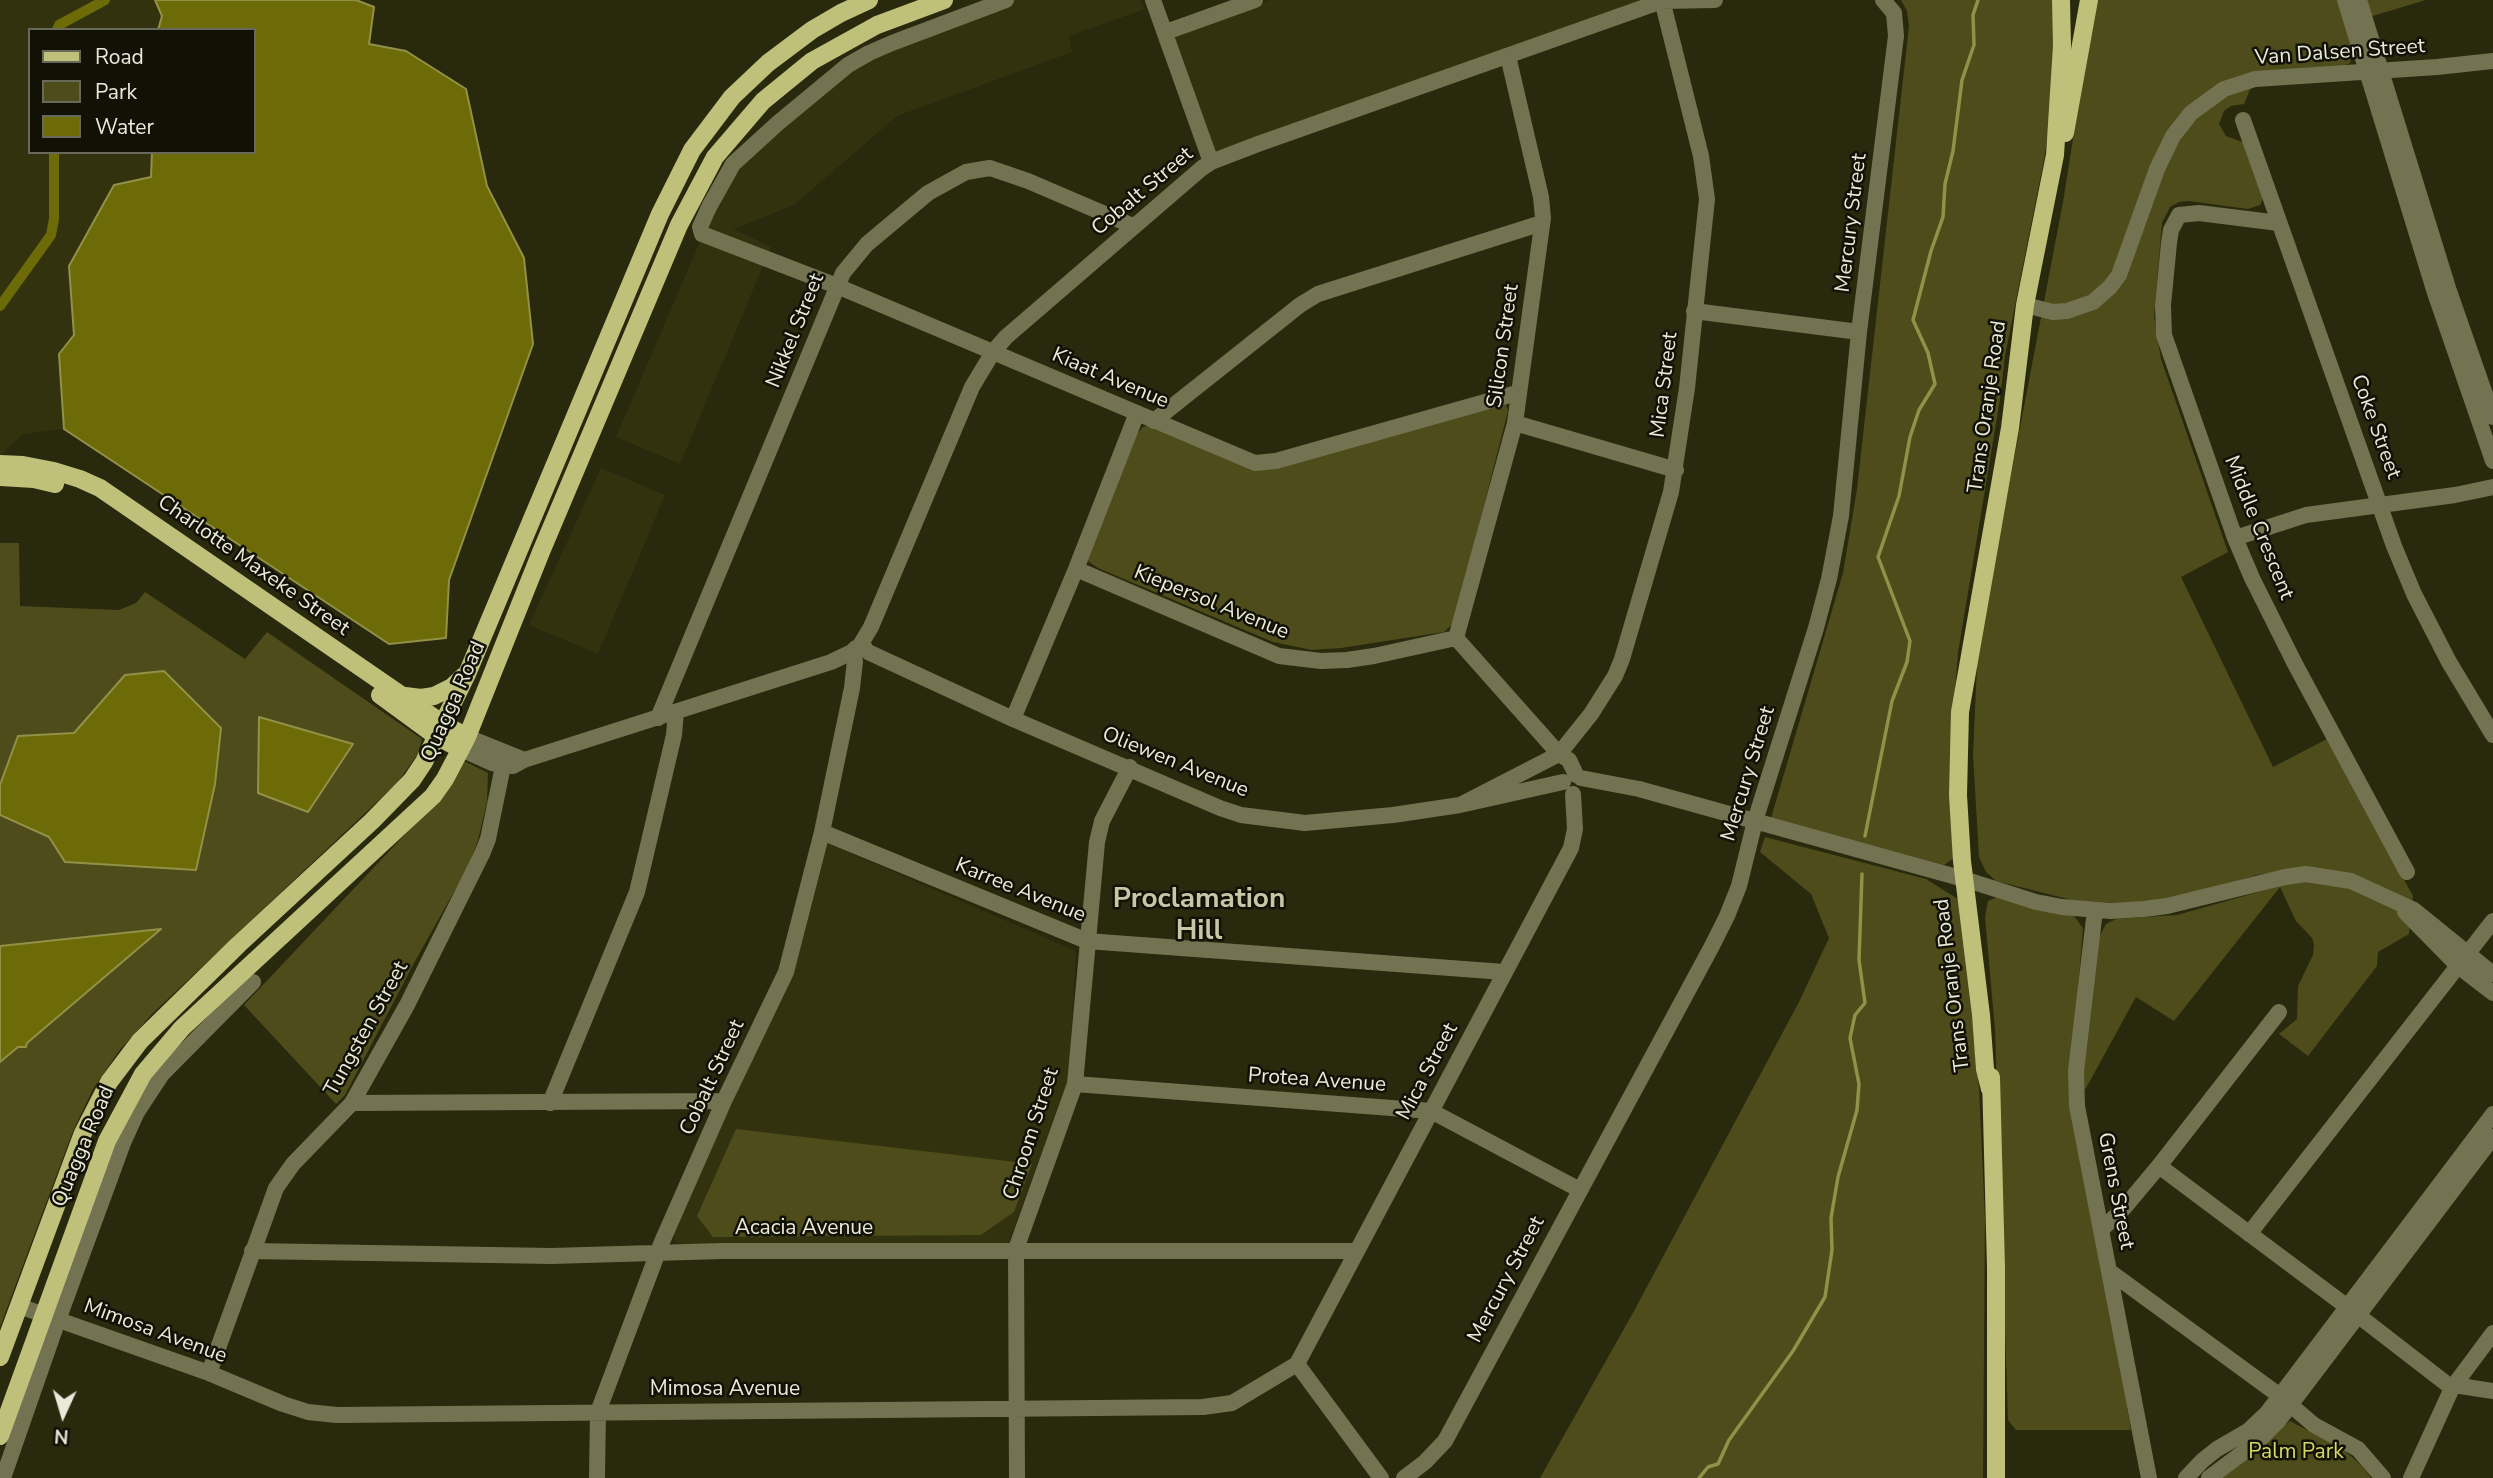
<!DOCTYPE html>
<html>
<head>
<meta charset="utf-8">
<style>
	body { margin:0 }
	#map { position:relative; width:2493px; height:1478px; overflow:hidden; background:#29290e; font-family:"Nunito Sans",sans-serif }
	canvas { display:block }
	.legend { position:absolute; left:28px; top:28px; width:228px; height:126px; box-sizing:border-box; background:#111106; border:2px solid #68685b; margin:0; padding:9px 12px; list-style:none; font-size:21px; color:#eaeada }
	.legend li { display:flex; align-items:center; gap:14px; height:35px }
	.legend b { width:35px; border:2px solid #68685b }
	.north { position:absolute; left:28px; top:1380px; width:70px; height:70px; -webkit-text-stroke:5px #111106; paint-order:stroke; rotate:184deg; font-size:19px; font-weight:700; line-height:28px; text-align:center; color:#eaeada }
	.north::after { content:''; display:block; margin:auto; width:24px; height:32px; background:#eaeada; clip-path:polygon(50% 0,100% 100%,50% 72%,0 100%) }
</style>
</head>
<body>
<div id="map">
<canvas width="2493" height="1478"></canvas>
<ul class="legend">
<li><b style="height:9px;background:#bfc07a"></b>Road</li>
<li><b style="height:19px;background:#4d4c1a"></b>Park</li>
<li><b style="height:19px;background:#6c6b08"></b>Water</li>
</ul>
<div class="north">N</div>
</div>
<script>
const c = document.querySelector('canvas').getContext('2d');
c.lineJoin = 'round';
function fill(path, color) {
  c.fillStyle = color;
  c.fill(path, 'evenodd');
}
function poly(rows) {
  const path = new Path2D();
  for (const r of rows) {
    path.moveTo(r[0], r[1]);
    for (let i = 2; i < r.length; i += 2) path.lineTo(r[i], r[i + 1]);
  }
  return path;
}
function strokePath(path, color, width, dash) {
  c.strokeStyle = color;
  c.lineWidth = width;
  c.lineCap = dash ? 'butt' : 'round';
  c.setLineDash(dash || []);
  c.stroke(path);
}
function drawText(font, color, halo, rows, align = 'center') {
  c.font = font + ' "Nunito Sans",sans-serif';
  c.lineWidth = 5;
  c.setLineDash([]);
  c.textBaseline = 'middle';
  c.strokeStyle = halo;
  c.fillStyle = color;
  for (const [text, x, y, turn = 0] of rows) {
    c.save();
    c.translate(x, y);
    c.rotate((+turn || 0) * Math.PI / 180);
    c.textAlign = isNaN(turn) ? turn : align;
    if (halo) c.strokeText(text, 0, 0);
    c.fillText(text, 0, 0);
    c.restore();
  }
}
fill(poly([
	[0,0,155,0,162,16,158,30,30,30,30,152,152,152,151,177,114,185,69,266,74,335,59,354,64,429,23,434,0,456],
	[1012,0,1141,0,1145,9,1069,36,1072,52,897,116,794,205,733,229,771,247,680,464,616,437,731,170,866,55],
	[1271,0,1648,0,1211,169,1158,41],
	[601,468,665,495,598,654,529,625],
	[820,840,1076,951,1069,1078,1008,1244,681,1246,675,1240,673,1233,787,979]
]), '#33320f');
fill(poly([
	[1901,0,2053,0,2055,64,2052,104,2044,160,2005,356,2000,399,1958,653,1953,718,1954,858,1944,865,1771,818,1843,573,1857,489,1909,26,1907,11],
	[2095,0,2426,0,2346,24,2353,53,2350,63,2343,66,2257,73,2244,104,2231,106,2224,111,2219,124,2226,136,2242,142,2248,148,2263,195,2262,201,2260,205,2248,209,2189,201,2179,202,2170,207,2162,223,2154,317,2161,359,2228,552,2181,577,2273,767,2327,739,2413,896,2409,934,2378,952,2377,966,2308,1056,2279,1034,2297,1019,2298,986,2313,955,2314,944,2312,938,2296,921,2280,887,2174,1021,2136,997,2085,1090,2081,1077,2099,937,2106,924,2116,919,2177,915,2280,886,2275,872,2257,875,2195,893,2155,901,2114,903,2072,900,1996,881,1986,872,1979,857,1973,755,1977,665,1985,611,2063,202],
	[1498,404,1506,405,1508,411,1454,623,1444,632,1341,648,1312,650,1273,642,1098,568,1088,561,1086,556,1133,438,1143,427,1150,424,1245,466],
	[0,543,19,543,20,606,119,610,136,603,145,592,245,659,267,632,422,739,418,754,397,783,152,1014,119,1051,93,1089,73,1131,0,1327,0,1062,18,1047,26,1047,27,1043,160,930,0,946,0,815,49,837,196,870,215,784,221,729,125,675,74,733,18,736,0,785],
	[462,760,488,773,487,802,478,840,469,865,414,963,345,1095,336,1104,244,1005,445,792],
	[1765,837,1926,879,1961,901,1979,1088,1985,1219,1983,1478,1540,1478,1634,1311,1799,1002,1829,938,1811,894,1760,852],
	[1997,897,2034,909,2074,916,2083,928,2071,1078,2131,1430,2016,1430,2008,1420,1995,1030,1985,917,1988,901],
	[736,1129,957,1155,1032,1164,1014,1212,981,1235,713,1237,697,1216],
	[2290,1421,2343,1449,2362,1466,2371,1478,2215,1478]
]), '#4d4c1a');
const water = poly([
	[155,0,356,0,374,7,369,44,406,51,466,89,487,186,524,258,533,344,449,580,446,638,389,644,64,429,59,354,74,335,69,266,114,185,151,177,152,152,254,152,254,30,158,30,162,16,155,0],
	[164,671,221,728,215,784,196,870,65,862,49,837,0,815,0,785,18,736,74,733,125,675,164,671],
	[259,717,353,744,308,812,258,793,259,717],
	[161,929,27,1043,26,1047,18,1047,0,1062,0,946,161,929]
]);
fill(water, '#6c6b08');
strokePath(water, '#929147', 2);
strokePath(poly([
	[1865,836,1892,701,1907,662,1910,641,1878,557,1899,496,1910,437,1919,410,1935,384,1928,353,1913,320,1931,251,1943,217,1945,184,1953,151,1962,80,1974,45,1973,15,1978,0],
	[1699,1478,1708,1467,1718,1464,1729,1440,1793,1351,1825,1297,1832,1250,1831,1218,1838,1177,1857,1110,1859,1084,1850,1038,1855,1015,1865,1003,1859,960,1862,874]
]), '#929147', 3.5);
strokePath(poly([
	[57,30,59,25,105,0],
	[0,306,51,235,54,219,54,152]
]), '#6c6b08', 10);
strokePath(poly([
	[1006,0,892,43,869,53,848,65,778,123,733,164,709,207,700,227,702,234,837,286,1255,463,1276,461,1517,393],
	[1153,0,1211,162],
	[2345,0,2435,293,2493,461],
	[2359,0,2449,291,2493,417],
	[1166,32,1255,0],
	[2243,120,2394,546,2414,594,2449,662,2493,735],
	[2279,223,2199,213,2179,215,2171,230,2169,243,2163,305,2164,335,2235,538,2252,578,2295,664,2407,872],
	[2025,305,2053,312,2067,311,2093,302,2110,287,2119,275,2157,169,2173,136,2191,113,2224,89,2255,79,2437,67,2493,61],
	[1694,311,1859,332],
	[1154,421,1300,305,1318,294,1542,223],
	[1515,423,1676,470],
	[2235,538,2306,515,2455,495,2493,487],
	[1076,569,1279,656,1321,661,1347,660,1374,656,1456,638],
	[1456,638,1515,423,1543,218,1541,197,1508,56],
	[1456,638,1559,754,1569,760,1576,775],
	[859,647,871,627,972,387,993,352,1006,337,1202,168,1211,162,1258,144,1662,1,1715,0],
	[868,652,1013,719,1220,808,1241,815,1305,823,1393,815,1460,805,1563,782],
	[658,718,843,273,867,244,928,193,966,172,990,168,1028,181,1133,226],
	[1013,719,1076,569,1137,413],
	[467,737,524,760],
	[461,749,492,763,513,766,524,760,831,662,852,652,856,648,865,648],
	[1581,778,1639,789,1964,879,2036,902,2062,907,2111,911,2144,909,2167,906,2285,877,2306,874,2351,881,2414,910,2493,974],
	[1460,805,1559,754,1591,714,1615,676,1622,659,1671,492,1687,388,1707,199,1701,156,1662,0],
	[822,832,1087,941,1504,972],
	[2095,910,2076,1071,2077,1106,2149,1478],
	[2405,912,2458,966,2493,993],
	[1075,1084,1431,1111,1580,1190],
	[352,1103,724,1101],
	[550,1103,637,892,674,735,676,712],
	[2159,1166,2346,1306,2452,1388],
	[2101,1230,2123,1209,2159,1166,2279,1012],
	[2249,1234,2493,921],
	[252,1251,551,1256,722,1251,1356,1251],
	[2109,1271,2280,1396,2314,1425,2358,1449,2383,1478],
	[19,1306,209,1373,283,1404,308,1412,337,1415,1203,1407,1232,1403,1297,1364],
	[1297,1364,1571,848,1575,829,1573,794],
	[1297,1364,1381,1478],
	[209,1373,276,1188,293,1164,352,1103,407,1005,482,854,488,839,503,766],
	[2454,1385,2493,1391],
	[3,1478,58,1320,123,1143,137,1112,162,1074,253,982],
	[597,1478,598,1412,661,1244,724,1101,786,972,822,832,852,688,855,661],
	[1017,1478,1016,1249,1075,1084,1097,842,1102,821,1130,767],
	[1404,1478,1425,1462,1445,1441,1712,946,1727,916,1739,886,1755,821,1816,628,1829,579,1841,516,1859,332,1896,36,1894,13,1883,0],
	[2186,1478,2202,1461,2217,1449,2248,1431,2267,1413,2493,1114],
	[2209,1478,2257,1442,2279,1420,2493,1137],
	[2411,1478,2452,1388,2493,1333]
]), '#737352', 16);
strokePath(poly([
	[2065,133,2089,0],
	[0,464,23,465,54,471,80,479,100,488,443,724,467,737],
	[0,477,34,479,55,484],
	[380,695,436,736,461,749],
	[405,696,421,698,434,696,452,687,464,676],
	[1991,1077,1996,1268,1996,1478],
	[1990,1089,1985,1069,1981,1015,1962,861,1958,795,1960,712,2010,428,2025,305,2055,155,2062,46,2061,0],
	[0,1357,83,1133,109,1082,140,1041,238,945,372,821,412,780,424,762,467,674,660,214,692,150,732,97,768,63,812,30,841,13,869,0],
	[0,1436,107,1141,143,1074,182,1028,433,796,445,779,467,737,541,552,679,225,715,157,763,101,812,61,877,25,944,0]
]), '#bfc07a', 18);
drawText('21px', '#eaeada', '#111106', [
	["Van Dalsen Street",2340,53,-4],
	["Cobalt Street",1143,192,-40],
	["Mercury Street",1852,223,-83],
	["Nikkel Street",796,331,-68],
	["Silicon Street",1504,346,-82],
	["Kiaat Avenue",1110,379,23],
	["Mica Street",1665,385,-83],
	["Trans Oranje Road",1988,407,-82],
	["Coke Street",2375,427,70],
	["Middle Crescent",2258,528,68],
	["Charlotte Maxeke Street",253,566,35],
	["Kiepersol Avenue",1211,603,22],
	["Quagga Road",454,702,-66],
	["Oliewen Avenue",1175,763,22],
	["Mercury Street",1749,774,-73],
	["Karree Avenue",1020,891,22],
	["Trans Oranje Road",1953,985,-97],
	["Tungsten Street",367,1029,-61],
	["Mica Street",1428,1072,-62],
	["Cobalt Street",713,1078,-65],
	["Protea Avenue",1317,1081,4],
	["Chroom Street",1032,1134,-72],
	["Quagga Road",84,1147,-67],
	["Grens Street",2115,1191,79],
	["Acacia Avenue",804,1229],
	["Mercury Street",1507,1280,-62],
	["Mimosa Avenue",155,1332,20],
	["Mimosa Avenue",725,1390]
]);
drawText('21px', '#d8d864', '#111106', [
	["Palm Park",2296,1453]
]);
drawText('bold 28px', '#c6c7a7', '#111106', [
	["Proclamation",1199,900],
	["Hill",1199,932]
]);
</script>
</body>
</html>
